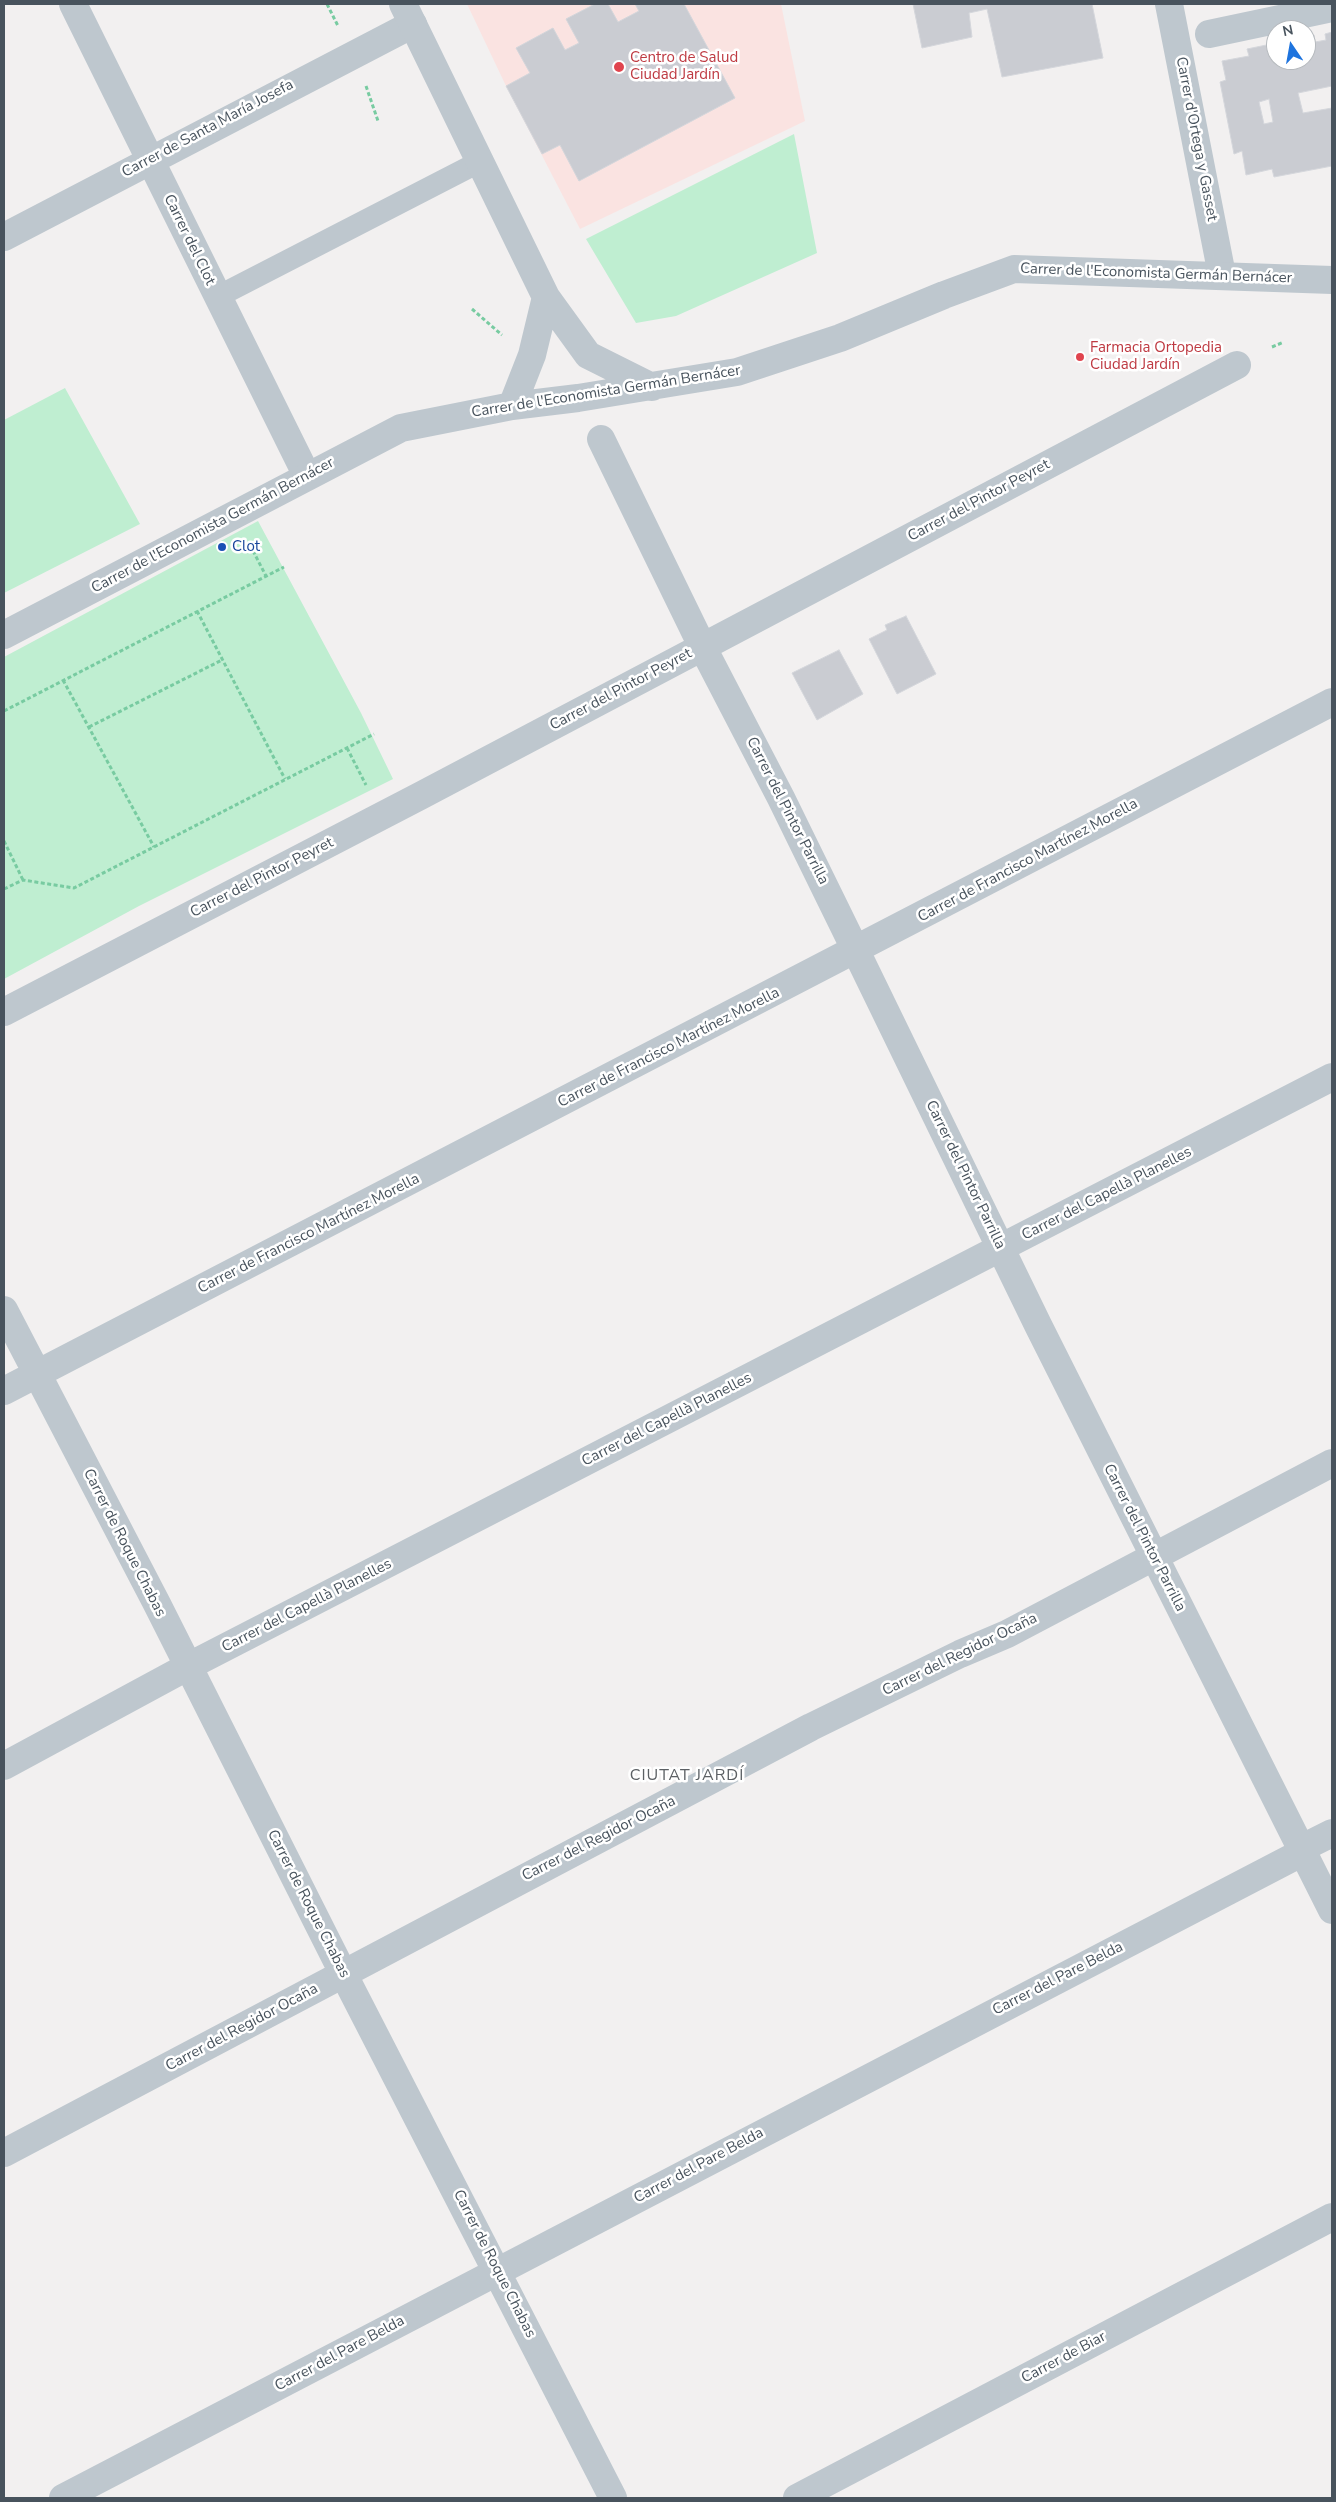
<!DOCTYPE html>
<html>
<head>
<meta charset="utf-8">
<style>
	body { margin:0 }
	#map { position:relative; width:1336px; height:2502px; overflow:hidden; background:#f2f0f0; font-family:"Nunito Sans",sans-serif }
	canvas { display:block }
	.frame { position:absolute; inset:0; border:5px solid #48535d; pointer-events:none }
	.north { position:absolute; left:1266px; top:20px; width:50px; height:50px; box-sizing:border-box; background:#fff; border:1px solid #b6babe; border-radius:50%; rotate:348deg; font-size:14px; font-weight:700; line-height:20px; text-align:center; color:#48535d }
	.north::after { content:''; display:block; margin:auto; width:18px; height:22px; background:#1e74de; clip-path:polygon(50% 0,100% 100%,50% 72%,0 100%) }
</style>
</head>
<body>
<div id="map">
<canvas width="1336" height="2502"></canvas>
<div class="frame"></div>
<div class="north">N</div>
</div>
<script>
const c = document.querySelector('canvas').getContext('2d');
c.lineJoin = 'round';
function fill(path, color) {
  c.fillStyle = color;
  c.fill(path, 'evenodd');
}
function poly(rows) {
  const path = new Path2D();
  for (const r of rows) {
    path.moveTo(r[0], r[1]);
    for (let i = 2; i < r.length; i += 2) path.lineTo(r[i], r[i + 1]);
  }
  return path;
}
function strokePath(path, color, width, dash) {
  c.strokeStyle = color;
  c.lineWidth = width;
  c.lineCap = dash ? 'butt' : 'round';
  c.setLineDash(dash || []);
  c.stroke(path);
}
function drawText(font, color, halo, rows, align = 'center') {
  c.font = font + ' "Nunito Sans",sans-serif';
  c.lineWidth = 5;
  c.setLineDash([]);
  c.textBaseline = 'middle';
  c.strokeStyle = halo;
  c.fillStyle = color;
  for (const [text, x, y, turn = 0] of rows) {
    c.save();
    c.translate(x, y);
    c.rotate((+turn || 0) * Math.PI / 180);
    c.textAlign = isNaN(turn) ? turn : align;
    if (halo) c.strokeText(text, 0, 0);
    c.fillText(text, 0, 0);
    c.restore();
  }
}
fill(poly([
	[467,4,781,4,805,121,580,229,506,86]
]), '#fae3e1');
fill(poly([
	[794,134,817,253,676,316,636,323,586,239],
	[65,388,140,524,4,593,4,420],
	[258,521,361,713,393,779,139,906,4,979,4,657]
]), '#bfeed1');
const building = poly([
	[595,4,608,4,618,22,639,11,635,4,684,4,735,98,579,181,560,145,542,154,506,86,530,73,516,48,553,28,565,50,579,43,566,19,595,4],
	[913,4,1092,4,1103,58,1002,77,987,9,969,13,972,37,922,48,913,4],
	[1332,32,1332,86,1298,93,1303,113,1332,108,1332,166,1274,177,1272,169,1246,175,1242,151,1234,154,1220,82,1226,80,1222,61,1249,56,1247,49,1276,43,1276,60,1306,60,1306,37,1314,35,1315,42,1326,40,1325,34,1332,32],
	[1269,99,1273,122,1264,124,1259,102,1269,99],
	[906,616,936,674,897,694,869,639,887,630,885,625,906,616],
	[839,650,863,694,817,720,792,673,839,650]
]);
fill(building, '#caccd2');
strokePath(building, '#d4d6db', 1);
strokePath(poly([
	[327,4,338,26],
	[366,86,378,121],
	[472,309,502,335],
	[1272,347,1284,342],
	[250,545,266,576],
	[197,611,285,779],
	[63,680,154,847],
	[4,711,284,567],
	[89,727,222,660],
	[347,748,366,785],
	[4,841,23,880],
	[4,889,23,880,74,888,374,734]
]), '#78cba1', 3, [4, 2.5]);
strokePath(poly([
	[217,297,481,161]
]), '#bec7ce', 22);
strokePath(poly([
	[1209,34,1332,8]
]), '#bec7ce', 28);
strokePath(poly([
	[73,4,307,476],
	[1169,4,1222,275],
	[4,237,413,24],
	[601,439,702,646,781,798,856,951,1038,1325,1332,1910],
	[4,1012,420,796,1237,365],
	[4,1310,157,1604,344,1975,613,2498],
	[4,1391,1332,702],
	[4,1766,187,1667,1332,1077],
	[4,2153,811,1727,960,1654,1007,1634,1332,1463],
	[63,2498,1303,1852,1312,1843,1332,1833],
	[797,2498,1332,2217]
]), '#bec7ce', 28);
strokePath(poly([
	[403,4,546,297,588,355,652,387],
	[512,406,532,355,546,297],
	[4,635,401,428,512,406,578,398,737,372,840,338,944,295,1014,269,1332,280]
]), '#bec7ce', 28);
for (const [x, y, r, color] of [
	[619,67,6,"#e0444e"],
	[1080,357,5,"#e0444e"],
	[222,547,5,"#1a4fb4"]
]) {
  const dot = new Path2D();
  dot.arc(x, y, r, 0, 2 * Math.PI);
  c.fillStyle = color;
  c.fill(dot);
  strokePath(dot, '#fff', 2);
}
drawText('15px', '#be3a42', '#fff', [
	["Centro de Salud",630,58],
	["Ciudad Jardín",630,75],
	["Farmacia Ortopedia",1090,348],
	["Ciudad Jardín",1090,365]
], 'left');
drawText('15px', '#48535d', '#fff', [
	["Carrer de Santa María Josefa",208,129,-28],
	["Carrer d'Ortega y Gasset",1196,139,79],
	["Carrer del Clot",189,240,64],
	["Carrer de l'Economista Germán Bernácer",1156,274,2],
	["Carrer de l'Economista Germán Bernácer",606,392,-9],
	["Carrer del Pintor Peyret",979,501,-28],
	["Carrer de l'Economista Germán Bernácer",213,526,-28],
	["Carrer del Pintor Peyret",621,690,-28],
	["Carrer del Pintor Parrilla",787,811,63],
	["Carrer de Francisco Martínez Morella",1028,861,-28],
	["Carrer del Pintor Peyret",262,878,-27],
	["Carrer de Francisco Martínez Morella",669,1048,-27],
	["Carrer del Pintor Parrilla",965,1175,64],
	["Carrer del Capellà Planelles",1107,1194,-27],
	["Carrer de Francisco Martínez Morella",309,1234,-27],
	["Carrer del Capellà Planelles",667,1420,-27],
	["Carrer del Pintor Parrilla",1144,1538,63],
	["Carrer de Roque Chabas",124,1543,63],
	["Carrer del Capellà Planelles",307,1606,-27],
	["Carrer del Regidor Ocaña",960,1655,-26],
	["Carrer del Regidor Ocaña",599,1839,-27],
	["Carrer de Roque Chabas",308,1904,63],
	["Carrer del Pare Belda",1058,1979,-27],
	["Carrer del Regidor Ocaña",242,2028,-28],
	["Carrer del Pare Belda",699,2166,-28],
	["Carrer de Roque Chabas",494,2264,63],
	["Carrer del Pare Belda",340,2354,-28],
	["Carrer de Biar",1064,2358,-28]
]);
drawText('15px', '#164399', '#fff', [
	["Clot",232,547]
], 'left');
c.letterSpacing = '1px';
drawText('16px', '#5c6064', '#fff', [
	["CIUTAT JARDÍ",687,1776]
]);
c.letterSpacing = '0px';
</script>
</body>
</html>
